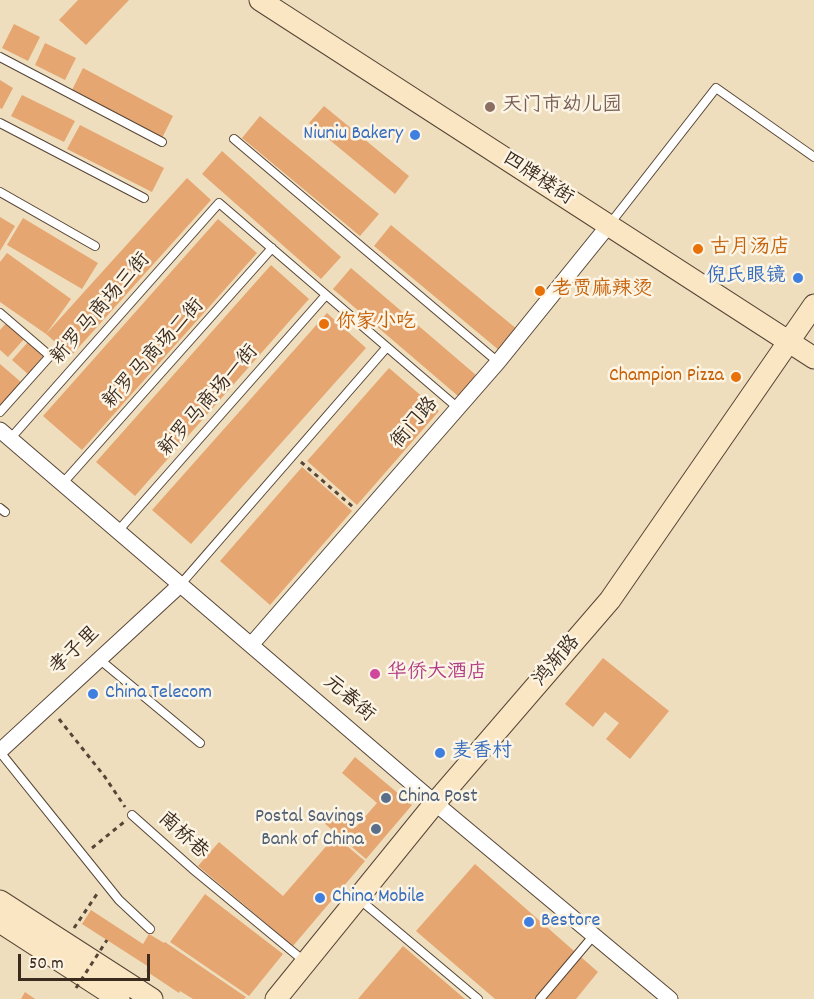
<!DOCTYPE html>
<html>
<head>
<meta charset="utf-8">
<style>
	body { margin:0 }
	#map { position:relative; width:814px; height:999px; overflow:hidden; background:#efdebd; font-family:Dekko,sans-serif }
	canvas { display:block }
	.scale { position:absolute; left:18px; top:954px; width:132px; height:27px; box-sizing:border-box; border:3px solid #3b2a1e; border-top:0; padding-left:8px; font-size:18px; line-height:21px; white-space:nowrap; color:#3b2a1e; -webkit-text-stroke:4px #fcf5e5; paint-order:stroke }
</style>
</head>
<body>
<div id="map">
<canvas width="814" height="999"></canvas>
<div class="scale">50 m</div>
</div>
<script>
const c = document.querySelector('canvas').getContext('2d');
c.lineJoin = 'round';
function fill(path, color) {
  c.fillStyle = color;
  c.fill(path, 'evenodd');
}
function poly(rows) {
  const path = new Path2D();
  for (const r of rows) {
    path.moveTo(r[0], r[1]);
    for (let i = 2; i < r.length; i += 2) path.lineTo(r[i], r[i + 1]);
  }
  return path;
}
function strokePath(path, color, width, dash) {
  c.strokeStyle = color;
  c.lineWidth = width;
  c.lineCap = dash ? 'butt' : 'round';
  c.setLineDash(dash || []);
  c.stroke(path);
}
function drawText(font, color, halo, rows, align = 'center') {
  c.font = font + ' Dekko,"LXGW WenKai TC",sans-serif';
  c.lineWidth = 5;
  c.setLineDash([]);
  c.textBaseline = 'middle';
  c.strokeStyle = halo;
  c.fillStyle = color;
  for (const [text, x, y, turn = 0] of rows) {
    c.save();
    c.translate(x, y);
    c.rotate((+turn || 0) * Math.PI / 180);
    c.textAlign = isNaN(turn) ? turn : align;
    if (halo) c.strokeText(text, 0, 0);
    c.fillText(text, 0, 0);
    c.restore();
  }
}
fill(poly([
	[78,0,129,0,86,45,59,20],
	[14,24,40,37,28,61,2,48],
	[45,43,76,58,65,80,35,65],
	[83,68,173,116,161,140,71,92],
	[0,80,13,88,2,109,0,108],
	[22,95,75,121,64,142,11,116],
	[324,106,409,176,395,194,309,123],
	[260,116,379,214,360,236,242,138],
	[80,125,164,168,152,192,67,149],
	[222,151,341,257,321,279,202,174],
	[187,178,211,200,71,356,46,334,0,302,0,262,7,253,71,299,46,334],
	[0,217,15,226,0,251],
	[23,218,98,263,82,289,7,245],
	[218,219,257,253,82,450,43,416],
	[391,225,518,330,500,351,374,246],
	[271,265,309,299,135,496,96,462],
	[351,268,476,375,458,396,333,289],
	[327,313,366,348,191,544,152,510],
	[7,322,25,338,8,357,0,350,0,330],
	[28,342,46,358,30,376,12,360],
	[0,364,21,382,0,407],
	[389,368,439,411,357,505,307,461],
	[302,467,352,511,270,605,220,561],
	[603,658,669,711,630,759,606,739,619,723,605,712,593,727,565,704],
	[355,757,412,805,366,859,324,823,335,810,356,827,377,803,342,773],
	[335,836,365,861,293,946,198,866,219,842,283,896],
	[475,864,598,972,576,999,495,999,416,931],
	[205,894,283,954,249,996,170,942],
	[91,910,143,944,149,934,164,943,165,942,246,997,244,999,193,999,180,991,179,993,146,971,149,967,82,924],
	[403,946,465,999,358,999],
	[25,992,35,999,21,999]
]), '#e5a671');
const lane = poly([
	[0,57,162,142],
	[0,123,144,198],
	[234,139,498,362],
	[0,192,95,246],
	[609,225,716,88,814,157],
	[0,313,50,356,0,412],
	[10,439,219,203,458,408],
	[62,484,272,248],
	[0,508,5,512],
	[118,531,326,295],
	[180,585,387,347],
	[99,659,200,743],
	[0,752,119,900,150,929],
	[132,815,195,871,304,961],
	[359,899,478,999],
	[540,999,594,935]
]);
const street = poly([
	[0,430,435,803,670,999],
	[251,645,498,362,608,226],
	[0,751,180,585]
]);
const secondary = poly([
	[260,0,814,358],
	[0,901,152,999],
	[0,922,119,999],
	[276,999,435,803,610,600,814,305]
]);
strokePath(lane, '#564536', 10);
strokePath(street, '#564536', 17);
strokePath(secondary, '#564536', 23);
strokePath(poly([
	[301,462,353,507],
	[59,719,105,777,125,807],
	[92,848,124,822],
	[74,928,97,894]
]), '#564536', 3, [4.5, 4.5]);
strokePath(lane, '#fff', 8);
strokePath(street, '#fff', 15);
strokePath(secondary, '#fbe6c4', 21);
strokePath(poly([
	[76,988,107,940]
]), '#564536', 3, [4.5, 4.5]);
for (const [x, y, r, color] of [
	[490,107,6,"#8d6e63"],
	[415,135,6,"#3f7fe0"],
	[698,249,6,"#e8710a"],
	[798,278,6,"#3f7fe0"],
	[540,291,6,"#e8710a"],
	[324,324,6,"#e8710a"],
	[736,377,6,"#e8710a"],
	[375,674,6,"#d1479c"],
	[93,694,6,"#3f7fe0"],
	[440,753,6,"#3f7fe0"],
	[386,798,6,"#5c6f8a"],
	[376,829,6,"#5c6f8a"],
	[320,898,6,"#3f7fe0"],
	[529,922,6,"#3f7fe0"]
]) {
  const dot = new Path2D();
  dot.arc(x, y, r, 0, 2 * Math.PI);
  c.fillStyle = color;
  c.fill(dot);
  strokePath(dot, '#fcf5e5', 2);
}
drawText('20px', '#785e54', '#fcf5e5', [
	["天门市幼儿园",502,107]
], 'left');
drawText('20px', '#366cbe', '#fcf5e5', [
	["Niuniu Bakery",403,135,"right"],
	["倪氏眼镜",786,278,"right"],
	["China Telecom",105,694],
	["麦香村",452,753],
	["China Mobile",332,898],
	["Bestore",541,922]
], 'left');
drawText('20px', '#3b2a1e', '#fcf5e5', [
	["四牌楼街",537,180,33],
	["新罗马商场三街",102,310,-49],
	["新罗马商场二街",155,355,-48],
	["新罗马商场一街",210,402,-49],
	["衙门路",416,424,-49],
	["孝子里",76,652,-43],
	["鸿渐路",558,662,-49],
	["元春街",348,700,41],
	["南桥巷",182,837,42]
]);
drawText('20px', '#c56008', '#fcf5e5', [
	["古月汤店",710,249],
	["老贾麻辣烫",552,291],
	["你家小吃",336,324],
	["Champion Pizza",724,377,"right"]
], 'left');
drawText('20px', '#b23c85', '#fcf5e5', [
	["华侨大酒店",387,674]
], 'left');
drawText('20px', '#4e5e75', '#fcf5e5', [
	["China Post",398,798],
	["Postal Savings",364,818,"right"],
	["Bank of China",364,841,"right"]
], 'left');
</script>
</body>
</html>
